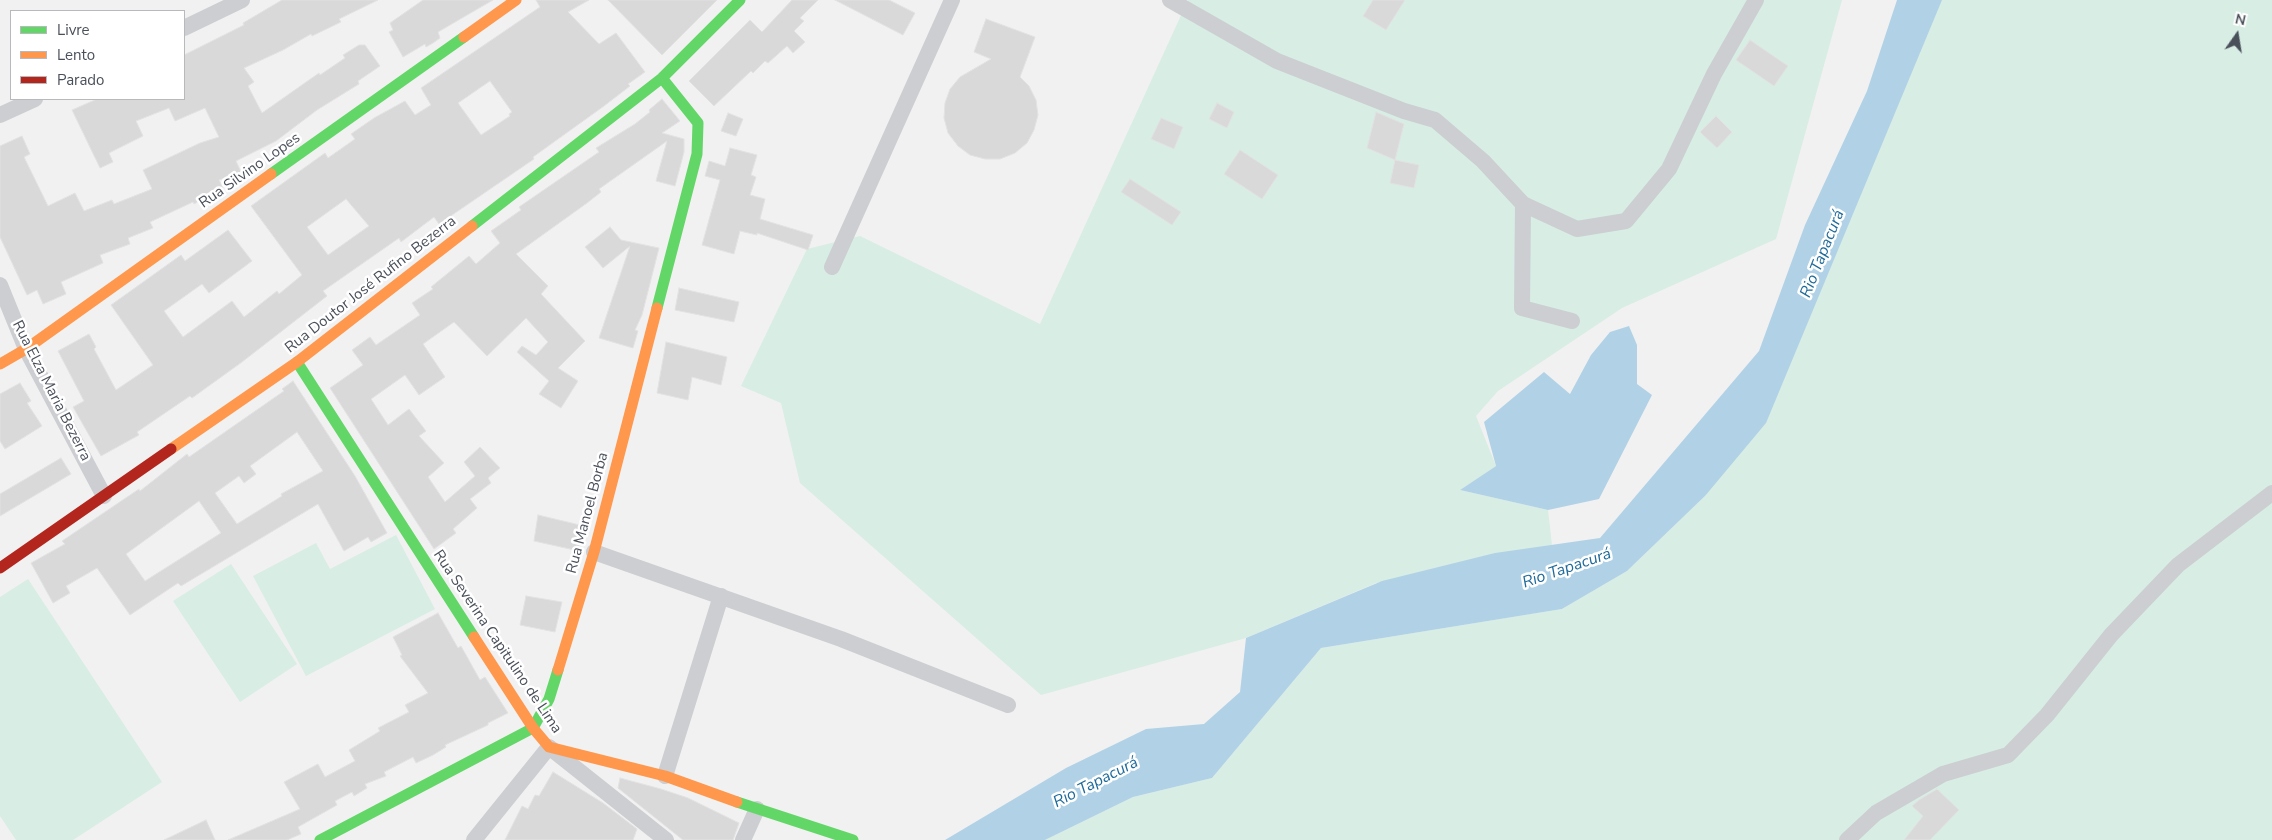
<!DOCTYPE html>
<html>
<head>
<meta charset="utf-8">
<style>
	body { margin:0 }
	#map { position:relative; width:2272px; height:840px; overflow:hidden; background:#f1f1f1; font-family:"Nunito Sans",sans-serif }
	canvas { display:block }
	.legend { position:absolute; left:10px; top:10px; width:175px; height:90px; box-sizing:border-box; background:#fff; border:1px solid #b7b9bd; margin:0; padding:6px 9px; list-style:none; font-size:15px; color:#4a505a }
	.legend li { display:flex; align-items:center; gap:10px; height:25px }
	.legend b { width:25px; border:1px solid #b7b9bd }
	.north { position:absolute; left:2212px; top:10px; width:50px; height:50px; -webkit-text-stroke:4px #fff; paint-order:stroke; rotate:13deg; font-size:14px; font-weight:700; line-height:20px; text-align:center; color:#4a505a }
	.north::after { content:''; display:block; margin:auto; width:18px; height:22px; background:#4a505a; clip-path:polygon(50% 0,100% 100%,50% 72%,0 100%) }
</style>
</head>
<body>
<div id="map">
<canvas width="2272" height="840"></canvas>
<ul class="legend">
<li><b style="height:6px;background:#63d668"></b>Livre</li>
<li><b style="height:6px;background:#ff974d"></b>Lento</li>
<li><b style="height:6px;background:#b3261e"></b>Parado</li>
</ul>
<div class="north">N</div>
</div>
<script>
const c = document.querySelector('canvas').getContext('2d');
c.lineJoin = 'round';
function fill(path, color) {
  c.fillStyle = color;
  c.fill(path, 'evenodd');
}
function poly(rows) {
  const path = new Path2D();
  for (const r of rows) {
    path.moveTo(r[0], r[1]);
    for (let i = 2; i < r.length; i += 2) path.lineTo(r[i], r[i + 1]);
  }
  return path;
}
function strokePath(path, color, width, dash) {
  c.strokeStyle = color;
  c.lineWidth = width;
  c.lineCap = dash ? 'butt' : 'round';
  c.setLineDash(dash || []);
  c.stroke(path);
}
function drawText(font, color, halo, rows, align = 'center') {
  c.font = font + ' "Nunito Sans",sans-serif';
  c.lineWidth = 5;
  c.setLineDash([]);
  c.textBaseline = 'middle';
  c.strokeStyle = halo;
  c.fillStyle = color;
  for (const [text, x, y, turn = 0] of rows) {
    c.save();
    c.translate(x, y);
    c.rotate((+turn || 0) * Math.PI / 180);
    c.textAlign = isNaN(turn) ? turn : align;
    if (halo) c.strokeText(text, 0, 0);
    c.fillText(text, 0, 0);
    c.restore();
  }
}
fill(poly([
	[1188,0,1842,0,1776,239,1622,308,1498,391,1476,416,1496,466,1460,490,1548,510,1552,545,1376,583,1246,638,1041,695,800,483,781,403,741,386,807,249,860,236,1040,324],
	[1941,0,2272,0,2272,840,1045,840,1133,797,1212,778,1321,648,1562,609,1627,571,1705,496],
	[396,535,435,609,306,676,253,576,316,543,330,569],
	[231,564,297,664,240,702,173,601],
	[28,579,162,782,73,840,16,840,0,816,0,597]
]), '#d8ede4');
fill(poly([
	[1897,0,1942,0,1766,423,1705,496,1627,571,1562,609,1321,648,1212,778,1133,797,1045,840,945,840,1066,768,1146,729,1204,724,1240,692,1246,638,1382,581,1495,553,1600,538,1759,351,1805,225,1867,91],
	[1629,326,1637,345,1637,384,1652,395,1599,499,1548,510,1460,490,1496,466,1484,422,1544,372,1570,394,1591,355,1610,332]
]), '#b1d2e6');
const building = poly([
	[282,0,378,0,339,19,341,22,312,36,311,34,283,50,244,68,254,82,248,86,262,113,319,73,320,75,345,58,343,55,359,45,365,45,380,66,358,81,359,84,317,110,276,141,236,161,241,172,219,180,223,188,194,204,193,202,150,222,153,228,128,238,130,244,100,255,103,263,61,282,66,294,43,304,37,290,27,295,0,237,0,146,22,136,30,154,24,157,48,206,75,193,84,211,112,200,114,204,152,189,143,170,200,143,219,137,205,108,175,121,169,108,136,121,143,136,109,153,113,162,100,168,72,110,97,99,184,99,184,55,244,25,243,23,282,0],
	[423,0,493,0,438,32,440,38,433,43,426,47,425,44,403,57,389,32,393,30,390,23,423,0],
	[536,0,589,0,568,12,599,44,616,33,645,72,628,84,630,86,604,106,533,157,534,159,439,224,434,217,401,242,399,238,323,291,327,296,242,362,192,398,190,396,137,432,139,435,101,456,73,407,84,401,58,351,89,334,96,347,94,349,116,390,153,365,111,305,181,255,185,261,228,230,252,261,209,293,202,284,164,311,183,337,232,301,244,317,277,291,279,294,302,275,251,206,325,153,328,158,355,139,351,134,374,118,405,101,415,115,431,105,421,88,540,7,536,0],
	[490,81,512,112,509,114,510,116,481,135,458,103,490,81],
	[346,199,369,226,328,255,307,227,346,199],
	[608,0,717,0,662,55,608,0],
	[792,0,818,0,800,18,804,21,794,31,805,42,793,53,787,46,768,63,765,61,753,73,751,71,714,106,689,81,750,20,762,32,792,0],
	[835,0,889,0,915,13,903,35,835,0],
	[1373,0,1405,0,1386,30,1363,16,1373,0],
	[986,19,1035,37,1020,77,1029,86,1036,100,1038,115,1034,130,1027,143,1015,153,1000,159,985,159,970,155,958,146,948,133,944,118,945,103,950,89,960,77,991,59,974,52,986,19],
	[1750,40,1788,66,1774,86,1736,60,1750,40],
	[662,99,680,121,662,133,684,139,684,152,675,186,656,181,667,141,599,189,601,192,587,203,516,254,548,286,541,294,585,341,558,368,578,381,561,408,539,394,549,381,517,352,522,346,536,355,548,342,526,318,487,356,454,322,423,344,445,377,419,395,405,375,371,399,388,425,409,409,426,431,419,436,444,463,428,477,445,502,475,476,464,462,480,447,500,468,488,478,491,483,470,499,477,508,453,529,456,533,434,549,330,388,363,365,352,350,370,337,376,345,420,315,412,303,433,289,431,287,469,256,476,264,500,243,491,231,521,210,519,207,599,152,596,148,635,124,650,112,649,110,662,99],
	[1217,103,1234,112,1227,128,1209,119,1217,103],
	[1376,112,1404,124,1395,160,1367,148,1376,112],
	[728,113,743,119,736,136,721,131,728,113],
	[1716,116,1732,132,1717,148,1700,132,1716,116],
	[1161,118,1183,127,1174,149,1151,139,1161,118],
	[730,148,757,155,751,175,756,177,750,195,765,199,760,219,813,235,808,250,757,233,757,235,740,231,734,254,702,245,720,180,705,176,709,161,725,166,730,148],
	[1240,150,1278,175,1262,199,1224,174,1240,150],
	[1395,160,1419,165,1414,188,1390,183,1395,160],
	[1130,179,1181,212,1172,225,1121,192,1130,179],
	[610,227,621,240,659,248,642,315,635,330,638,331,633,348,599,338,630,246,603,268,585,247,610,227],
	[679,288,739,302,734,322,675,310,679,288],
	[666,342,727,357,721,385,692,377,688,400,657,393,666,342],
	[293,381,355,476,387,533,371,542,368,537,344,551,318,504,181,586,178,583,130,615,97,568,66,586,70,593,53,603,31,563,65,544,62,541,139,489,140,491,187,454,189,457,284,391,282,389,293,381],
	[297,432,323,471,281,494,282,496,237,524,215,493,239,476,244,483,256,474,250,466,297,432],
	[199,501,221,533,145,581,126,554,199,501],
	[20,383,31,401,27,403,42,426,5,449,0,441,0,394,20,383],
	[61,458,71,474,0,516,0,494,61,458],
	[538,515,584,526,579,551,534,541,538,515],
	[526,596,562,602,555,632,520,625,526,596],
	[438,613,458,648,461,646,480,680,485,677,508,713,488,723,488,725,445,745,446,747,433,755,416,763,413,757,384,772,386,776,365,784,367,788,354,796,352,792,335,801,337,805,298,827,301,834,287,840,228,840,300,809,284,782,318,764,325,777,355,761,349,750,380,731,378,728,409,712,405,705,428,693,400,656,402,655,393,637,438,613],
	[553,772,603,803,637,829,633,840,505,840,522,806,528,809,535,795,539,796,553,772],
	[620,778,661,789,688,798,739,823,733,840,683,840,618,788,620,778],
	[1937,789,1959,810,1930,840,1904,840,1923,816,1912,806,1919,800,1937,789],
	[206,820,215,840,164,840,206,820]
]);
fill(building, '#d9d9da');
strokePath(building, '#e2e2e3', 1);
strokePath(poly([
	[1170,0,1277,61,1404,111,1435,120,1483,161,1523,204,1522,308,1572,321],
	[184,28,242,0],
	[0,115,35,99],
	[1523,204,1577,229,1626,221,1669,169,1714,74,1756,0],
	[832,267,952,0],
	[0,285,26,349,104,496],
	[594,552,841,639,1008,705],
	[665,776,721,596],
	[474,840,549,747,666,840],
	[743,840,757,809],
	[1847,840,1876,813,1943,774,2008,755,2047,715,2111,635,2178,565,2272,493]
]), '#ccced1', 16);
strokePath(poly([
	[271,174,464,37],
	[472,226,662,78,740,0],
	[657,308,697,154,698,123,662,78],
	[297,362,474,637],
	[737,802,853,840],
	[320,840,533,728,549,699,558,670]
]), '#63d668', 11);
strokePath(poly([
	[464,37,516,0],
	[0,364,26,349,271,174],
	[171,449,297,362,472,226],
	[474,637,533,728,549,747,665,776,737,802],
	[558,670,594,552,657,308]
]), '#ff974d', 11);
strokePath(poly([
	[0,568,171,449]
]), '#b3261e', 11);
drawText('15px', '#4a505a', '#fff', [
	["Rua Silvino Lopes",250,171,-35],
	["Rua Doutor José Rufino Bezerra",371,285,-38],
	["Rua Elza Maria Bezerra",51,391,63],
	["Rua Manoel Borba",588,513,-75],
	["Rua Severina Capitulino de Lima",497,642,56]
]);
drawText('italic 16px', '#1e6a9a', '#fff', [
	["Rio Tapacurá",1823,254,-68],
	["Rio Tapacurá",1567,569,-19],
	["Rio Tapacurá",1096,783,-27]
]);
</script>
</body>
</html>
